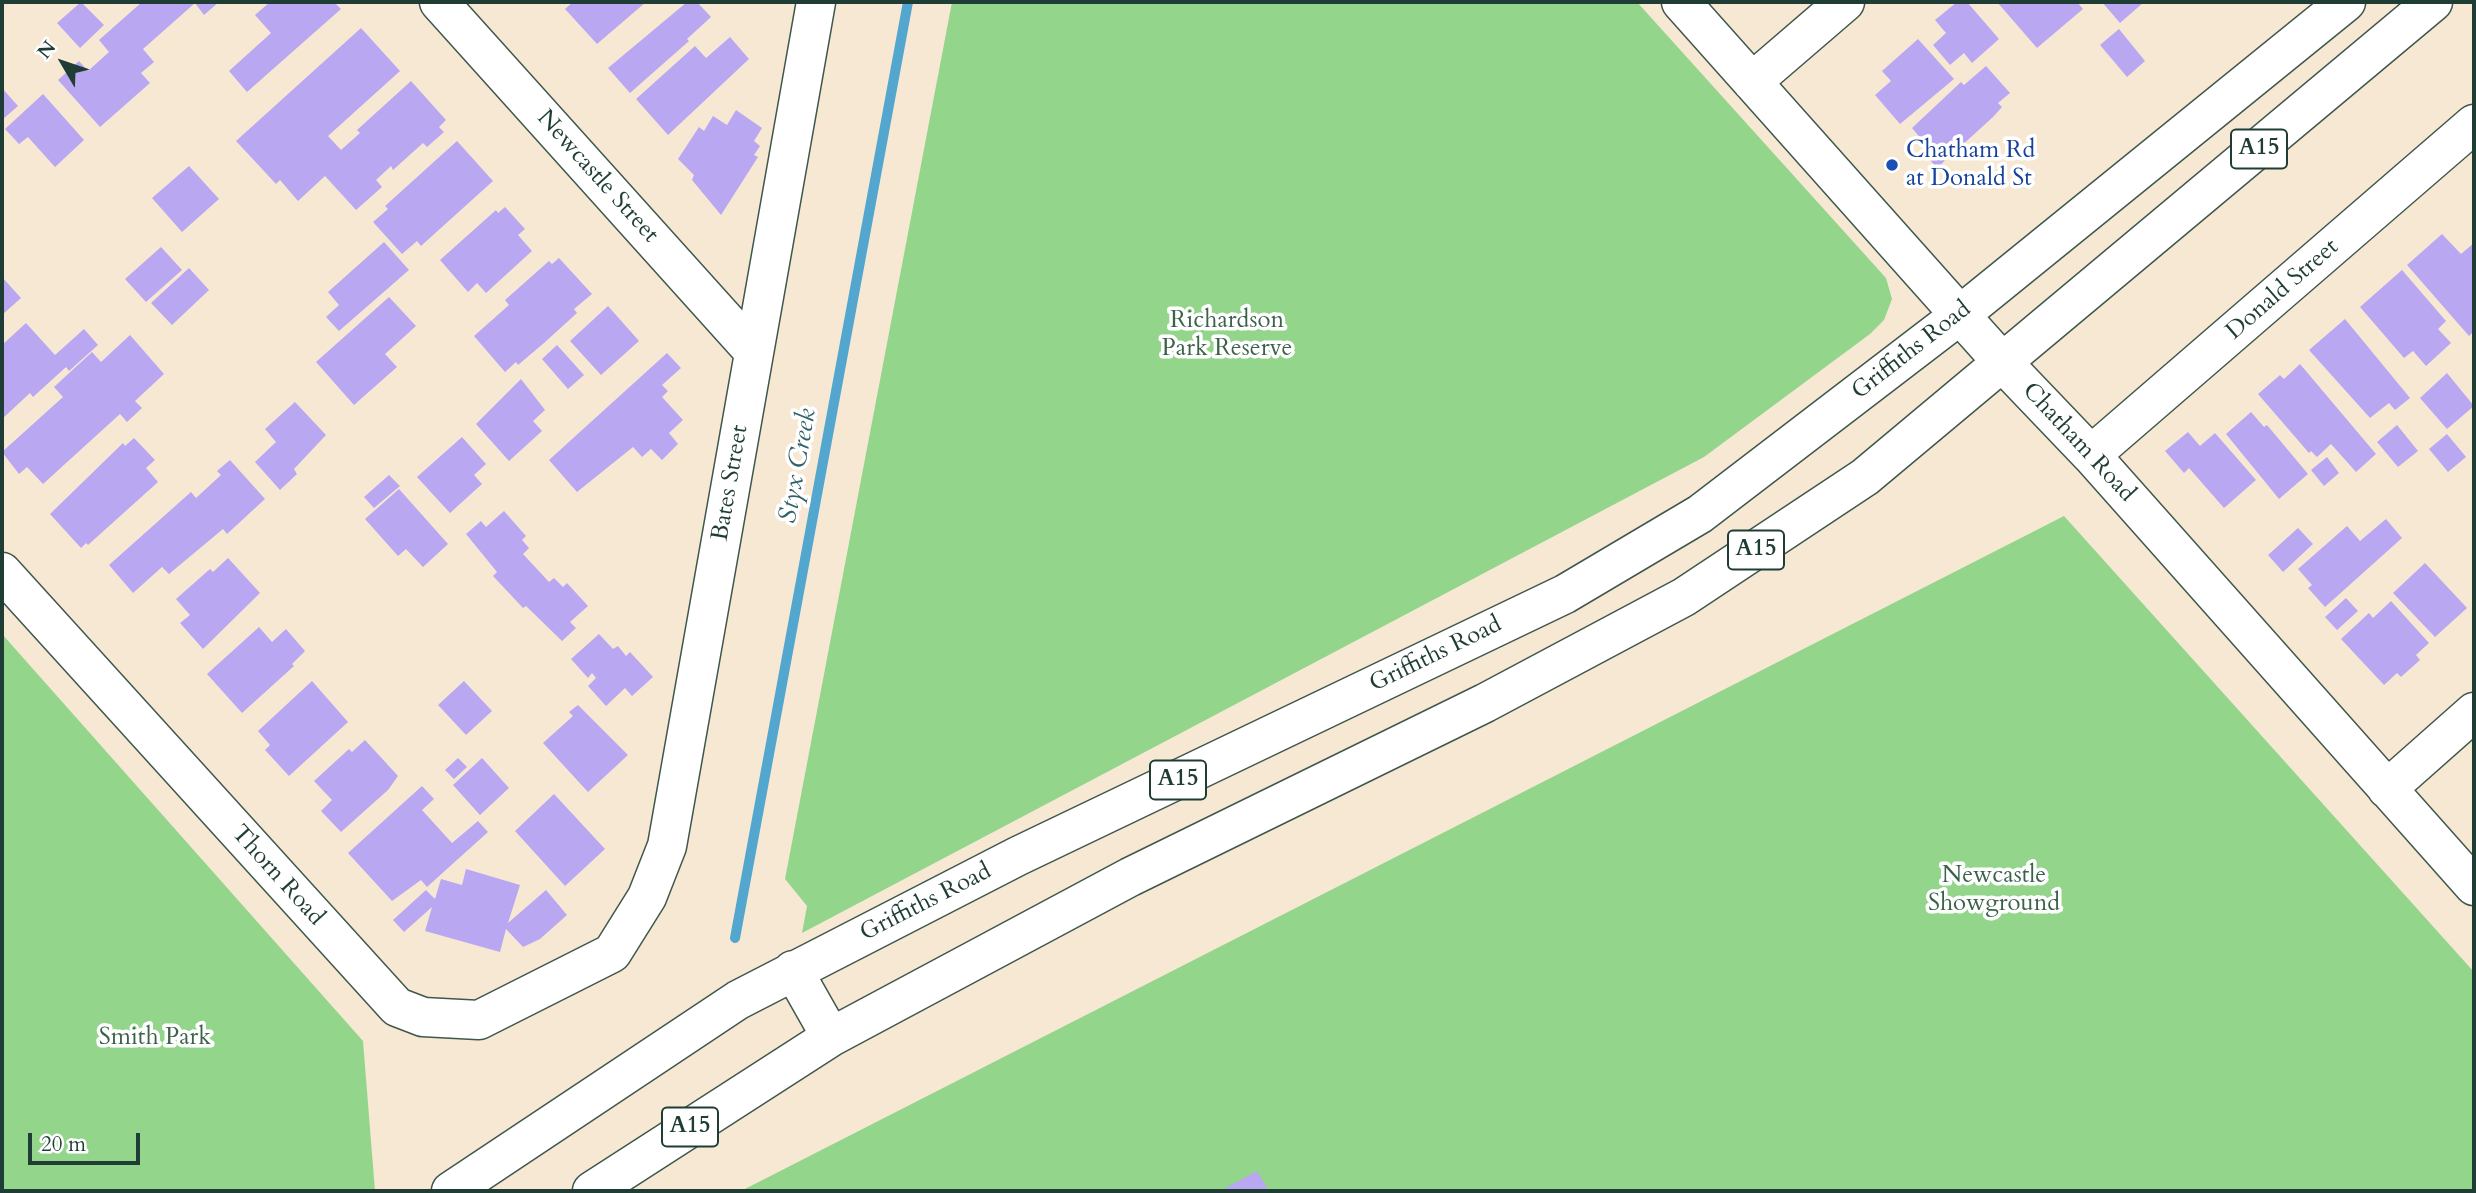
<!DOCTYPE html>
<html>
<head>
<meta charset="utf-8">
<style>
	body { margin:0 }
	#map { position:relative; width:2476px; height:1193px; overflow:hidden; background:#f7e8d4; font-family:Cardo,serif }
	canvas { display:block }
	.frame { position:absolute; inset:0; border:4px solid #1f3d34; pointer-events:none }
	.north { position:absolute; left:28px; top:28px; width:70px; height:70px; -webkit-text-stroke:5px #fff; paint-order:stroke; rotate:309deg; font-size:19px; font-weight:700; line-height:28px; text-align:center; color:#1f3d34 }
	.north::after { content:''; display:block; margin:auto; width:24px; height:32px; background:#1f3d34; clip-path:polygon(50% 0,100% 100%,50% 72%,0 100%) }
	.scale { position:absolute; left:28px; top:1133px; width:112px; height:32px; box-sizing:border-box; border:4px solid #1f3d34; border-top:0; padding-left:9px; font-size:21px; line-height:24px; white-space:nowrap; color:#1f3d34; -webkit-text-stroke:5px #fff; paint-order:stroke }
</style>
</head>
<body>
<div id="map">
<canvas width="2476" height="1193"></canvas>
<div class="frame"></div>
<div class="north">N</div>
<div class="scale">20 m</div>
</div>
<script>
const c = document.querySelector('canvas').getContext('2d');
c.lineJoin = 'round';
function fill(path, color) {
  c.fillStyle = color;
  c.fill(path, 'evenodd');
}
function poly(rows) {
  const path = new Path2D();
  for (const r of rows) {
    path.moveTo(r[0], r[1]);
    for (let i = 2; i < r.length; i += 2) path.lineTo(r[i], r[i + 1]);
  }
  return path;
}
function strokePath(path, color, width, dash) {
  c.strokeStyle = color;
  c.lineWidth = width;
  c.lineCap = dash ? 'butt' : 'round';
  c.setLineDash(dash || []);
  c.stroke(path);
}
function drawText(font, color, halo, rows, align = 'center') {
  c.font = font + ' Cardo,serif';
  c.lineWidth = 7;
  c.setLineDash([]);
  c.textBaseline = 'middle';
  c.strokeStyle = halo;
  c.fillStyle = color;
  for (const [text, x, y, turn = 0] of rows) {
    c.save();
    c.translate(x, y);
    c.rotate((+turn || 0) * Math.PI / 180);
    c.textAlign = isNaN(turn) ? turn : align;
    if (halo) c.strokeText(text, 0, 0);
    c.fillText(text, 0, 0);
    c.restore();
  }
}
fill(poly([
	[952,2,1637,2,1886,278,1892,299,1884,320,1870,334,1704,457,802,933,807,906,785,879],
	[2064,516,2474,972,2474,1191,741,1191],
	[2,634,363,1041,375,1191,2,1191]
]), '#94d58c');
strokePath(poly([
	[735,938,908,2]
]), '#53a7cf', 10);
fill(poly([
	[81,2,104,25,80,48,57,23],
	[142,2,219,2,204,15,195,3,143,49,154,62,141,73,150,83,100,127,58,80,79,61,88,71,109,52,99,40],
	[270,2,334,2,341,9,247,92,229,71,271,33,255,15],
	[573,2,646,2,597,44,565,9],
	[687,2,697,2,711,17,687,39,689,41,630,93,608,68],
	[1957,2,1967,2,1999,39,1972,63,1964,53,1950,65,1933,45,1946,33,1935,20],
	[1997,2,2077,2,2083,9,2037,48],
	[2102,2,2144,2,2120,23],
	[361,28,400,71,328,136,341,150,360,133,357,130,411,81,446,120,439,127,444,132,427,147,423,143,393,170,391,166,376,180,382,187,356,210,325,176,298,201,280,180,276,184,236,141],
	[2119,29,2145,61,2127,77,2100,45],
	[730,37,749,59,668,135,636,99,695,46,706,58],
	[1918,39,1954,79,1900,124,1875,95,1891,81,1882,71],
	[1986,66,2010,93,1998,103,2002,107,1993,117,1937,168,1923,152,1928,147,1912,128,1961,82,1964,85],
	[2,88,18,106,2,120],
	[43,94,84,140,55,167,28,137,19,144,5,129],
	[736,110,762,128,754,141,760,146,754,155,758,157,721,215,692,180,694,175,678,159,699,127,704,131,713,116,727,125],
	[457,141,493,181,421,246,417,241,402,254,373,222,388,209,385,206],
	[189,166,219,199,182,232,152,198],
	[505,207,525,229,518,235,532,251,486,293,477,283,468,292,440,260,496,210,498,213],
	[2442,234,2461,254,2474,243,2474,331,2469,336,2407,265],
	[384,242,409,270,339,331,326,317,339,305,328,292],
	[161,247,182,270,146,302,125,279],
	[559,258,592,294,574,309,577,313,544,343,518,365,516,362,505,372,474,336,509,305,505,300,549,261,552,264],
	[189,268,209,290,172,325,151,303],
	[2402,270,2446,321,2438,329,2451,343,2426,366,2413,351,2404,358,2360,307],
	[2,277,21,298,2,315],
	[389,297,416,326,385,354,397,367,354,405,316,362],
	[608,306,639,341,601,375,570,341],
	[2345,319,2410,398,2395,410,2389,403,2370,418,2309,350],
	[26,323,55,355,84,329,98,345,69,371,66,367,33,397,30,393,2,419,2,345],
	[130,335,164,374,135,401,142,408,127,422,120,414,43,484,27,467,19,474,2,452,63,397,54,387,92,352,101,362],
	[557,345,584,375,568,389,542,359],
	[667,353,681,368,662,385,668,391,662,397,683,420,669,433,678,444,662,460,651,449,642,457,633,447,577,492,549,460],
	[2300,364,2376,454,2356,472,2331,444,2317,457,2311,451,2309,453,2258,394,2280,375,2284,379],
	[2447,373,2474,406,2447,429,2420,398],
	[521,379,545,410,533,421,542,431,509,461,476,424],
	[295,402,326,435,294,469,297,474,280,490,255,462,276,442,265,429],
	[2251,412,2264,427,2267,425,2308,474,2279,499,2226,434],
	[2397,425,2418,451,2398,467,2377,442],
	[2188,432,2200,446,2215,433,2256,480,2224,508,2189,468,2184,473,2165,451],
	[2447,434,2466,457,2448,472,2429,449],
	[462,437,486,464,474,475,482,484,450,513,417,477],
	[134,438,155,460,146,468,158,482,88,545,86,543,81,548,50,514,123,443,125,446],
	[2327,457,2339,473,2324,486,2311,470],
	[230,460,265,499,227,534,223,529,169,574,162,567,133,593,109,565,191,492,196,498,221,475,217,471],
	[389,475,400,486,374,508,364,497],
	[399,489,448,544,423,567,406,549,398,556,365,519],
	[504,511,526,536,522,540,529,548,523,554,549,582,554,578,563,587,567,583,588,606,570,622,576,628,562,641,526,606,523,608,493,576,497,572,466,534,481,521,486,527],
	[2386,519,2402,538,2325,607,2308,588,2312,585,2298,569,2347,526,2360,541],
	[2298,528,2313,544,2283,572,2268,555],
	[228,558,260,593,203,649,180,623,190,615,176,599,210,569,213,572],
	[2425,563,2467,608,2435,637,2393,593],
	[2346,598,2358,611,2337,630,2325,617],
	[2391,601,2429,643,2416,655,2420,660,2401,677,2397,673,2384,685,2341,639,2369,613,2373,618],
	[259,627,272,642,286,629,305,651,292,664,294,666,242,713,207,674],
	[599,634,613,649,618,646,626,656,630,652,653,677,632,696,625,688,606,706,588,686,596,678,592,673,588,678,571,659],
	[312,681,348,722,289,776,265,750,270,745,258,731],
	[464,681,492,711,466,735,438,705],
	[578,705,628,755,588,792,543,743,573,716,569,712],
	[365,740,398,776,388,790,341,832,321,811,332,800,314,781,349,749,352,752],
	[458,758,467,767,454,779,445,770],
	[482,758,509,788,480,815,453,785],
	[422,786,434,799,422,810,452,843,478,821,488,832,427,887,421,880,392,901,348,853],
	[554,794,605,849,565,886,515,831],
	[466,869,520,885,508,923,546,890,567,915,540,939,523,947,506,929,500,952,425,931,432,907,404,932,393,920,426,890,435,899,441,879,462,885],
	[1257,1171,1269,1191,1220,1191]
]), '#b9a7f2');
const minor = poly([
	[439,2,754,352],
	[1681,2,1960,315],
	[1752,82,1845,2],
	[2004,364,2091,455,2474,886],
	[2091,455,2474,124],
	[2,572,397,1007,423,1017,479,1020,612,953,647,897,667,846,816,2],
	[2387,789,2474,712]
]);
const trunk = poly([
	[1960,315,2004,364],
	[793,970,831,1037],
	[451,1191,738,1000,1018,856,1565,594,1700,514,1960,315,2346,2],
	[592,1191,831,1037,1130,877,1485,703,1684,597,1865,477,2433,2]
]);
strokePath(minor, '#3f574c', 41);
strokePath(trunk, '#3f574c', 41);
strokePath(minor, '#fff', 38);
strokePath(trunk, '#fff', 38);
for (const [x, y, r, color] of [
	[1892,165,7,"#1a4fb4"]
]) {
  const dot = new Path2D();
  dot.arc(x, y, r, 0, 2 * Math.PI);
  c.fillStyle = color;
  c.fill(dot);
  strokePath(dot, '#fff', 2.5);
}
for (const [x, y, w] of [
	[2259,149,56],
	[1756,550,56],
	[1178,780,56],
	[690,1127,56]
]) {
  const box = new Path2D();
  box.roundRect(x - w / 2, y - 19.5, w, 39, 5);
  c.fillStyle = '#fff';
  c.fill(box);
  strokePath(box, '#1f3d34', 2);
}
drawText('bold 23px', '#1f3d34', null, [
	["A15",2259,149],
	["A15",1756,550],
	["A15",1178,780],
	["A15",690,1127]
]);
drawText('24px', '#164399', '#fff', [
	["Chatham Rd",1906,151],
	["at Donald St",1906,179]
], 'left');
drawText('24px', '#1f3d34', '#fff', [
	["Newcastle Street",597,177,48],
	["Donald Street",2283,290,-41],
	["Griffiths Road",1912,351,-38],
	["Chatham Road",2078,443,47],
	["Bates Street",731,483,-80],
	["Griffiths Road",1436,655,-26],
	["Thorn Road",277,876,48],
	["Griffiths Road",926,903,-27]
]);
drawText('24px', '#3c634a', '#fff', [
	["Richardson",1227,321],
	["Park Reserve",1227,349],
	["Newcastle",1994,876],
	["Showground",1994,904],
	["Smith Park",155,1038]
]);
drawText('italic 26px', '#31626a', '#fff', [
	["Styx Creek",799,466,-80]
]);
</script>
</body>
</html>
